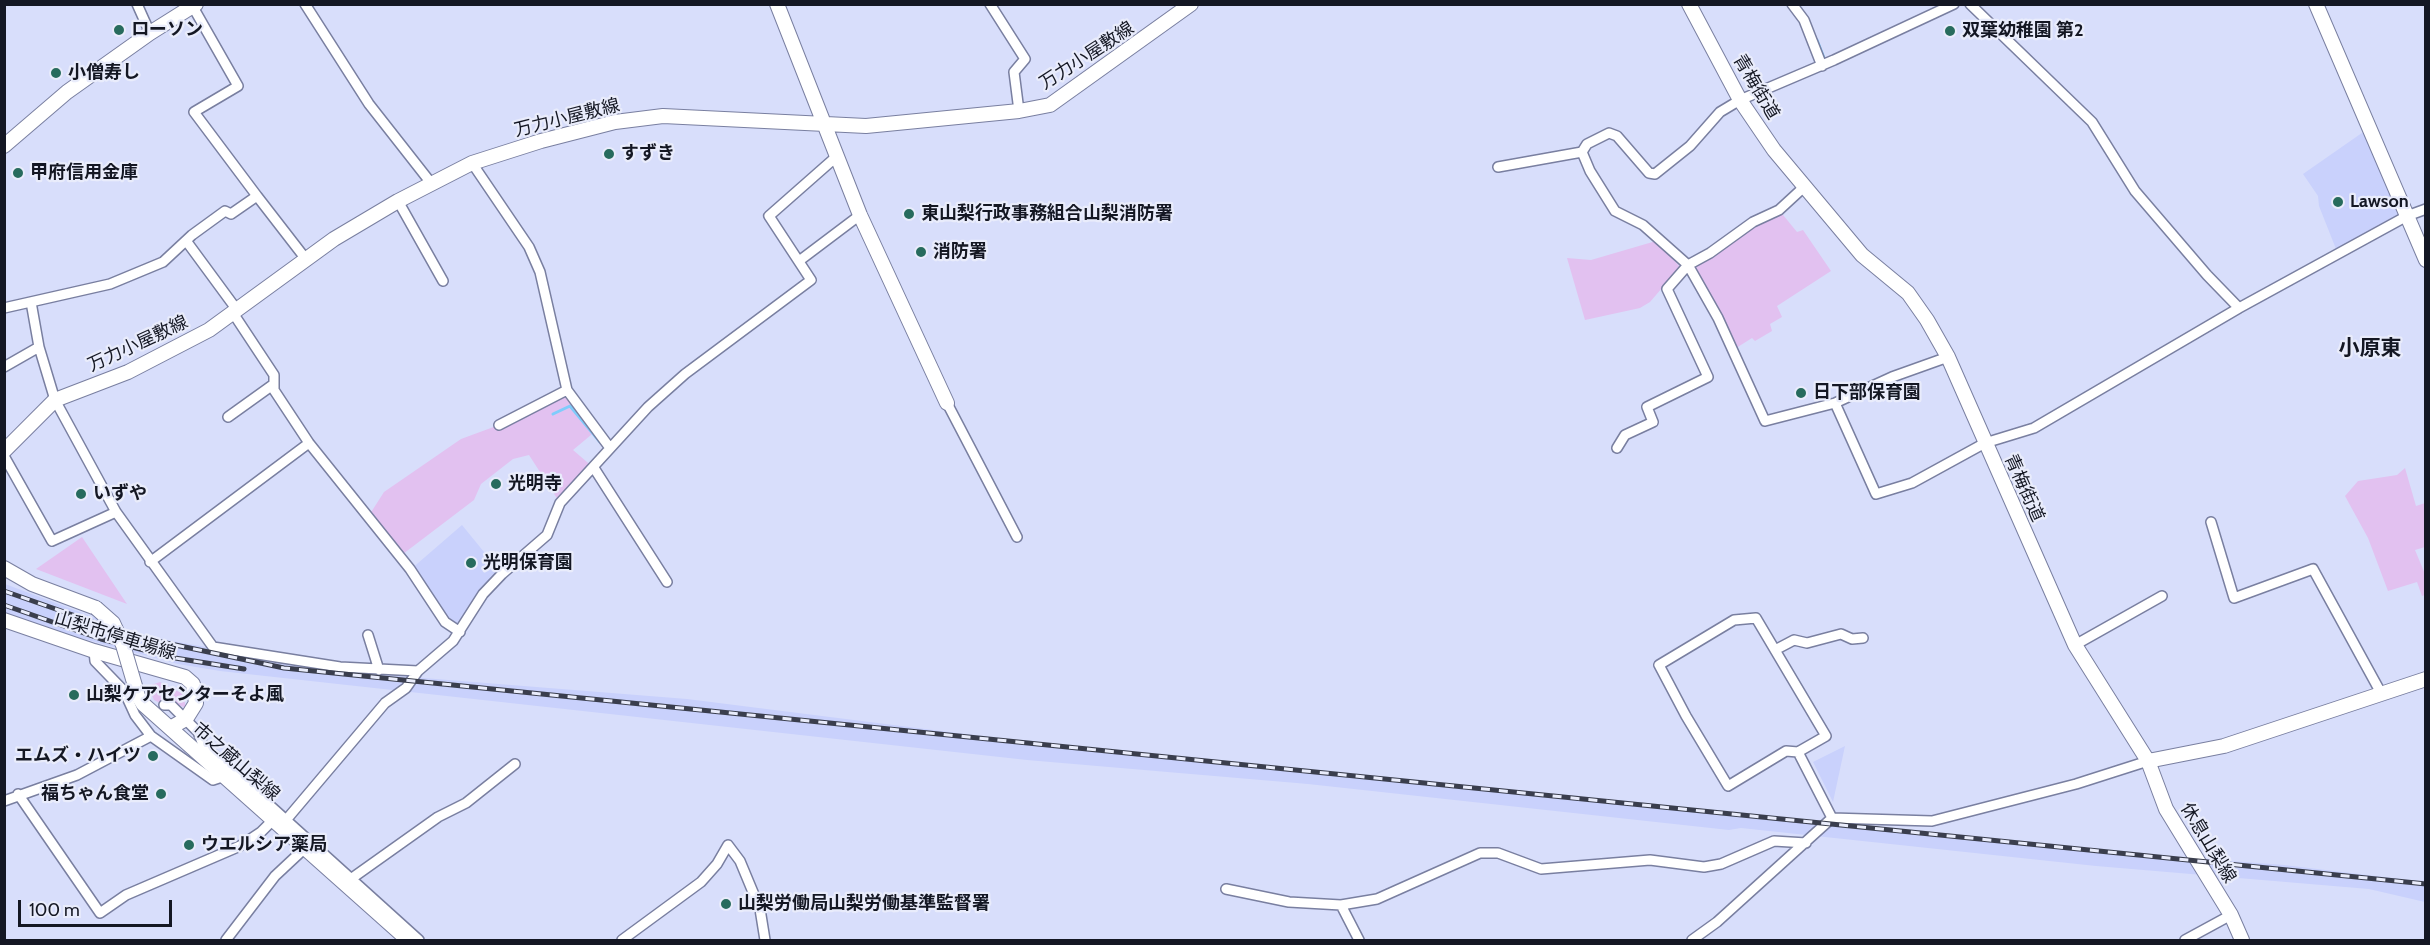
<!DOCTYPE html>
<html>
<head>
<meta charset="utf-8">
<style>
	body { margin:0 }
	#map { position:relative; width:2430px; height:945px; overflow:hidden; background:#d8defb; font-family:Cabin,sans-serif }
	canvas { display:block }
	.frame { position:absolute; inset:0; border:6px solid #141723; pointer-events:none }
	.scale { position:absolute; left:18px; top:900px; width:154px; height:27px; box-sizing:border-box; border:3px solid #141723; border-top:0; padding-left:8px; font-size:18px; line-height:21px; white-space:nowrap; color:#141723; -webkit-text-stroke:4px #e9ecfb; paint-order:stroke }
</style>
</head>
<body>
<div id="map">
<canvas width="2430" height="945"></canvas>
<div class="frame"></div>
<div class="scale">100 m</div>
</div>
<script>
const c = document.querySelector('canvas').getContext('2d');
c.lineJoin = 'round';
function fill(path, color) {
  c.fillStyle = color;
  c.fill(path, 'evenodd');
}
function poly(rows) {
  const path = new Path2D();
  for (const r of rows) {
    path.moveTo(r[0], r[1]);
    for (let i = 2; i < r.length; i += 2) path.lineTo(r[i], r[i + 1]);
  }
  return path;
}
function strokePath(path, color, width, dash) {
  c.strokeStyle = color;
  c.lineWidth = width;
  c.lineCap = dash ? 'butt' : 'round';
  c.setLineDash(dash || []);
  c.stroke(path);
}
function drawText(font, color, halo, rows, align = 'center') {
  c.font = font + ' Cabin,"Noto Sans JP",sans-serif';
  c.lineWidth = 4.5;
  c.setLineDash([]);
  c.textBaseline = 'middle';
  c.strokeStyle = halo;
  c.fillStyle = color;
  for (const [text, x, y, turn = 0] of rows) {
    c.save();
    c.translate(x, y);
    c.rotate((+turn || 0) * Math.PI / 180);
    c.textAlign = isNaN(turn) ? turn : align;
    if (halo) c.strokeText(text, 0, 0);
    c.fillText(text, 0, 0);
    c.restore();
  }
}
fill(poly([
	[2369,128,2407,216,2338,254,2319,206,2318,196,2303,174],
	[462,525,502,574,460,632,445,622,410,570],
	[5,584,144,636,295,663,398,676,687,699,1092,750,1437,782,2137,854,2284,865,2425,882,2425,902,2369,889,2096,866,1741,828,1729,830,1308,784,1027,760,220,671,178,664,65,634,5,613],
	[1845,746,1833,802,1813,762]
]), '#c9d1fc');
fill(poly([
	[1779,210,1797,232,1803,230,1831,271,1777,306,1782,317,1770,324,1772,331,1755,341,1752,338,1733,350,1688,271,1710,253],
	[1656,241,1680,267,1650,302,1640,308,1585,320,1567,258,1591,260],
	[567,390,597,430,573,450,594,468,560,503,529,455,513,459,481,484,474,500,399,557,368,517,384,492,461,439,499,425],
	[2405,468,2416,506,2425,503,2425,547,2415,550,2425,574,2425,595,2422,596,2417,582,2388,591,2368,538,2345,496,2358,481,2397,475],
	[82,537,127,604,36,569],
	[160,682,183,694,186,708,166,700,160,703,154,700,148,686]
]), '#e2c1f0');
strokePath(poly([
	[1817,40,1824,58],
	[553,414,570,406,600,442]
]), '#7fccfb', 3);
const street = poly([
	[137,4,150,33],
	[305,4,369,104,431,183],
	[990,4,1025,59,1014,72,1019,111],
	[1792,4,1804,20,1822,66],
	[1970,4,2092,122,2135,191,2207,275,2239,308],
	[193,7,238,86,194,112,257,196],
	[1582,152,1590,171,1615,211,1643,225,1688,265,1718,318,1765,421,1835,403,1892,377,1948,357],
	[472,163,529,247,540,272,567,390,610,448],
	[1498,167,1582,152,1587,144,1609,133,1617,136,1649,173,1655,174,1690,146,1720,112,1740,100,1834,60,1954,4],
	[398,201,443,281],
	[187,242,237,310],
	[799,261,860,215],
	[31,302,39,347,55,400,116,512,213,647,340,667,418,671],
	[4,308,110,284,163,262,192,235,225,211,231,214,257,196,305,258],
	[233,313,274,375,274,390,309,443,410,569,445,622,460,632],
	[4,367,39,347],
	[947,403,1017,537],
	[1835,403,1876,494,1912,483,1985,443,2034,428,2239,308,2407,216,2426,209],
	[228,417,274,384],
	[499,425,567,390],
	[1617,448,1625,435,1653,422,1647,407,1708,377,1667,289,1688,265,1710,253,1753,222,1779,210,1804,187],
	[4,456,52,541,116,512],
	[594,468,667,582],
	[2211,522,2234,598,2313,569,2381,693],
	[150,562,309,443],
	[1756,618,1826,736,1798,752,1786,751,1728,786,1686,716,1659,665,1734,620,1756,618],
	[368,635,379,670],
	[2075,645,2162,596],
	[1775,650,1794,640,1807,643,1841,634,1852,639,1863,638],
	[94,651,95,661,124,691,135,715,151,736,213,780,225,776],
	[164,705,171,705,198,732,203,745,419,940],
	[1798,752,1832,818],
	[18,794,100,913,126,895,240,846,261,832,274,819],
	[4,801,77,775,151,736],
	[1832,818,1932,821,2076,784,2148,761],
	[281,826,385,703,406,688,418,671,453,641,483,594,502,574,547,535,560,503,648,407,685,374,811,280,769,216,836,157],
	[348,881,438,817,466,803,515,764],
	[1226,889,1289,902,1341,905,1377,899,1480,853,1498,853,1541,869,1650,860,1704,867,1721,864,1774,841,1806,843],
	[1341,905,1359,940],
	[226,940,275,876,306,847],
	[622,940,701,882,717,864,728,845,740,861,760,909,765,940],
	[1692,940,1717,922,1832,818],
	[2185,940,2231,915]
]);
const secondary = poly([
	[777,4,860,215,947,403],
	[1689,4,1740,100,1774,150,1862,255,1908,293,1927,320,1948,357,2075,645,2148,761,2166,809,2231,915,2242,940],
	[2316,4,2426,260],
	[4,146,67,92,150,33,196,4],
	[4,451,55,400,128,372,209,330,334,239,398,201,472,163,541,141,615,122,663,116,866,126,1019,111,1050,105,1191,4],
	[4,568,32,584,96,608],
	[4,620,94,651,185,677,193,684,196,703,186,719,170,728],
	[138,696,143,704,408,940],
	[2148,761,2224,746,2426,679]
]);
strokePath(street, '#797fa0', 12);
strokePath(secondary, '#797fa0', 16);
strokePath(street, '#fff', 9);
strokePath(secondary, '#fff', 14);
const rail = poly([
	[4,591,133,636,284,668,2426,884],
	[4,605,101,639,175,658,244,669]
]);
strokePath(rail, '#3a3e4d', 5);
strokePath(rail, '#e9ecfb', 3, [9]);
const secondaryBridge = poly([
	[96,608,113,623,123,645,138,696]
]);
strokePath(secondaryBridge, '#797fa0', 16, []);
strokePath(secondaryBridge, '#fff', 14);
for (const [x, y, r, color] of [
	[119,30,6,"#276b5d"],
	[1950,31,6,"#276b5d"],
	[56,73,6,"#276b5d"],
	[609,154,6,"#276b5d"],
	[18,173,6,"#276b5d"],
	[2338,202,6,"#276b5d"],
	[909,214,6,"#276b5d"],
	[921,252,6,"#276b5d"],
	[1801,393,6,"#276b5d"],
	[496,484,6,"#276b5d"],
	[81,494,6,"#276b5d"],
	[471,563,6,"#276b5d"],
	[74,695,6,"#276b5d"],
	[153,756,6,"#276b5d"],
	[161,794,6,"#276b5d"],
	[189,845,6,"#276b5d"],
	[726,904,6,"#276b5d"]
]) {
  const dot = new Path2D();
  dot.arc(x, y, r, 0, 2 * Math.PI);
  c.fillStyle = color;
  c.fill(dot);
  strokePath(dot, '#e9ecfb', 2);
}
drawText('bold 18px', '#141723', '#e9ecfb', [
	["ローソン",131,30],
	["双葉幼稚園 第2",1962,31],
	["小僧寿し",68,73],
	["すずき",621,154],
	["甲府信用金庫",30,173],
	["Lawson",2350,202],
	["東山梨行政事務組合山梨消防署",921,214],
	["消防署",933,252],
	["日下部保育園",1813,393],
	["光明寺",508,484],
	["いずや",93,494],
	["光明保育園",483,563],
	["山梨ケアセンターそよ風",86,695],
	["エムズ・ハイツ",141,756,"right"],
	["福ちゃん食堂",149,794,"right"],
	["ウエルシア薬局",201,845],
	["山梨労働局山梨労働基準監督署",738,904]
], 'left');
drawText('18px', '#141723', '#e9ecfb', [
	["万力小屋敷線",1087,56,-33],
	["青梅街道",1756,87,59],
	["万力小屋敷線",567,118,-14],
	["万力小屋敷線",138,344,-25],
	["青梅街道",2024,488,66],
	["山梨市停車場線",115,636,17],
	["市之蔵山梨線",236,762,41],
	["休息山梨線",2208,843,59]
]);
drawText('bold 21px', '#141723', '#e9ecfb', [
	["小原東",2370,349]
]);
</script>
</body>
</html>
